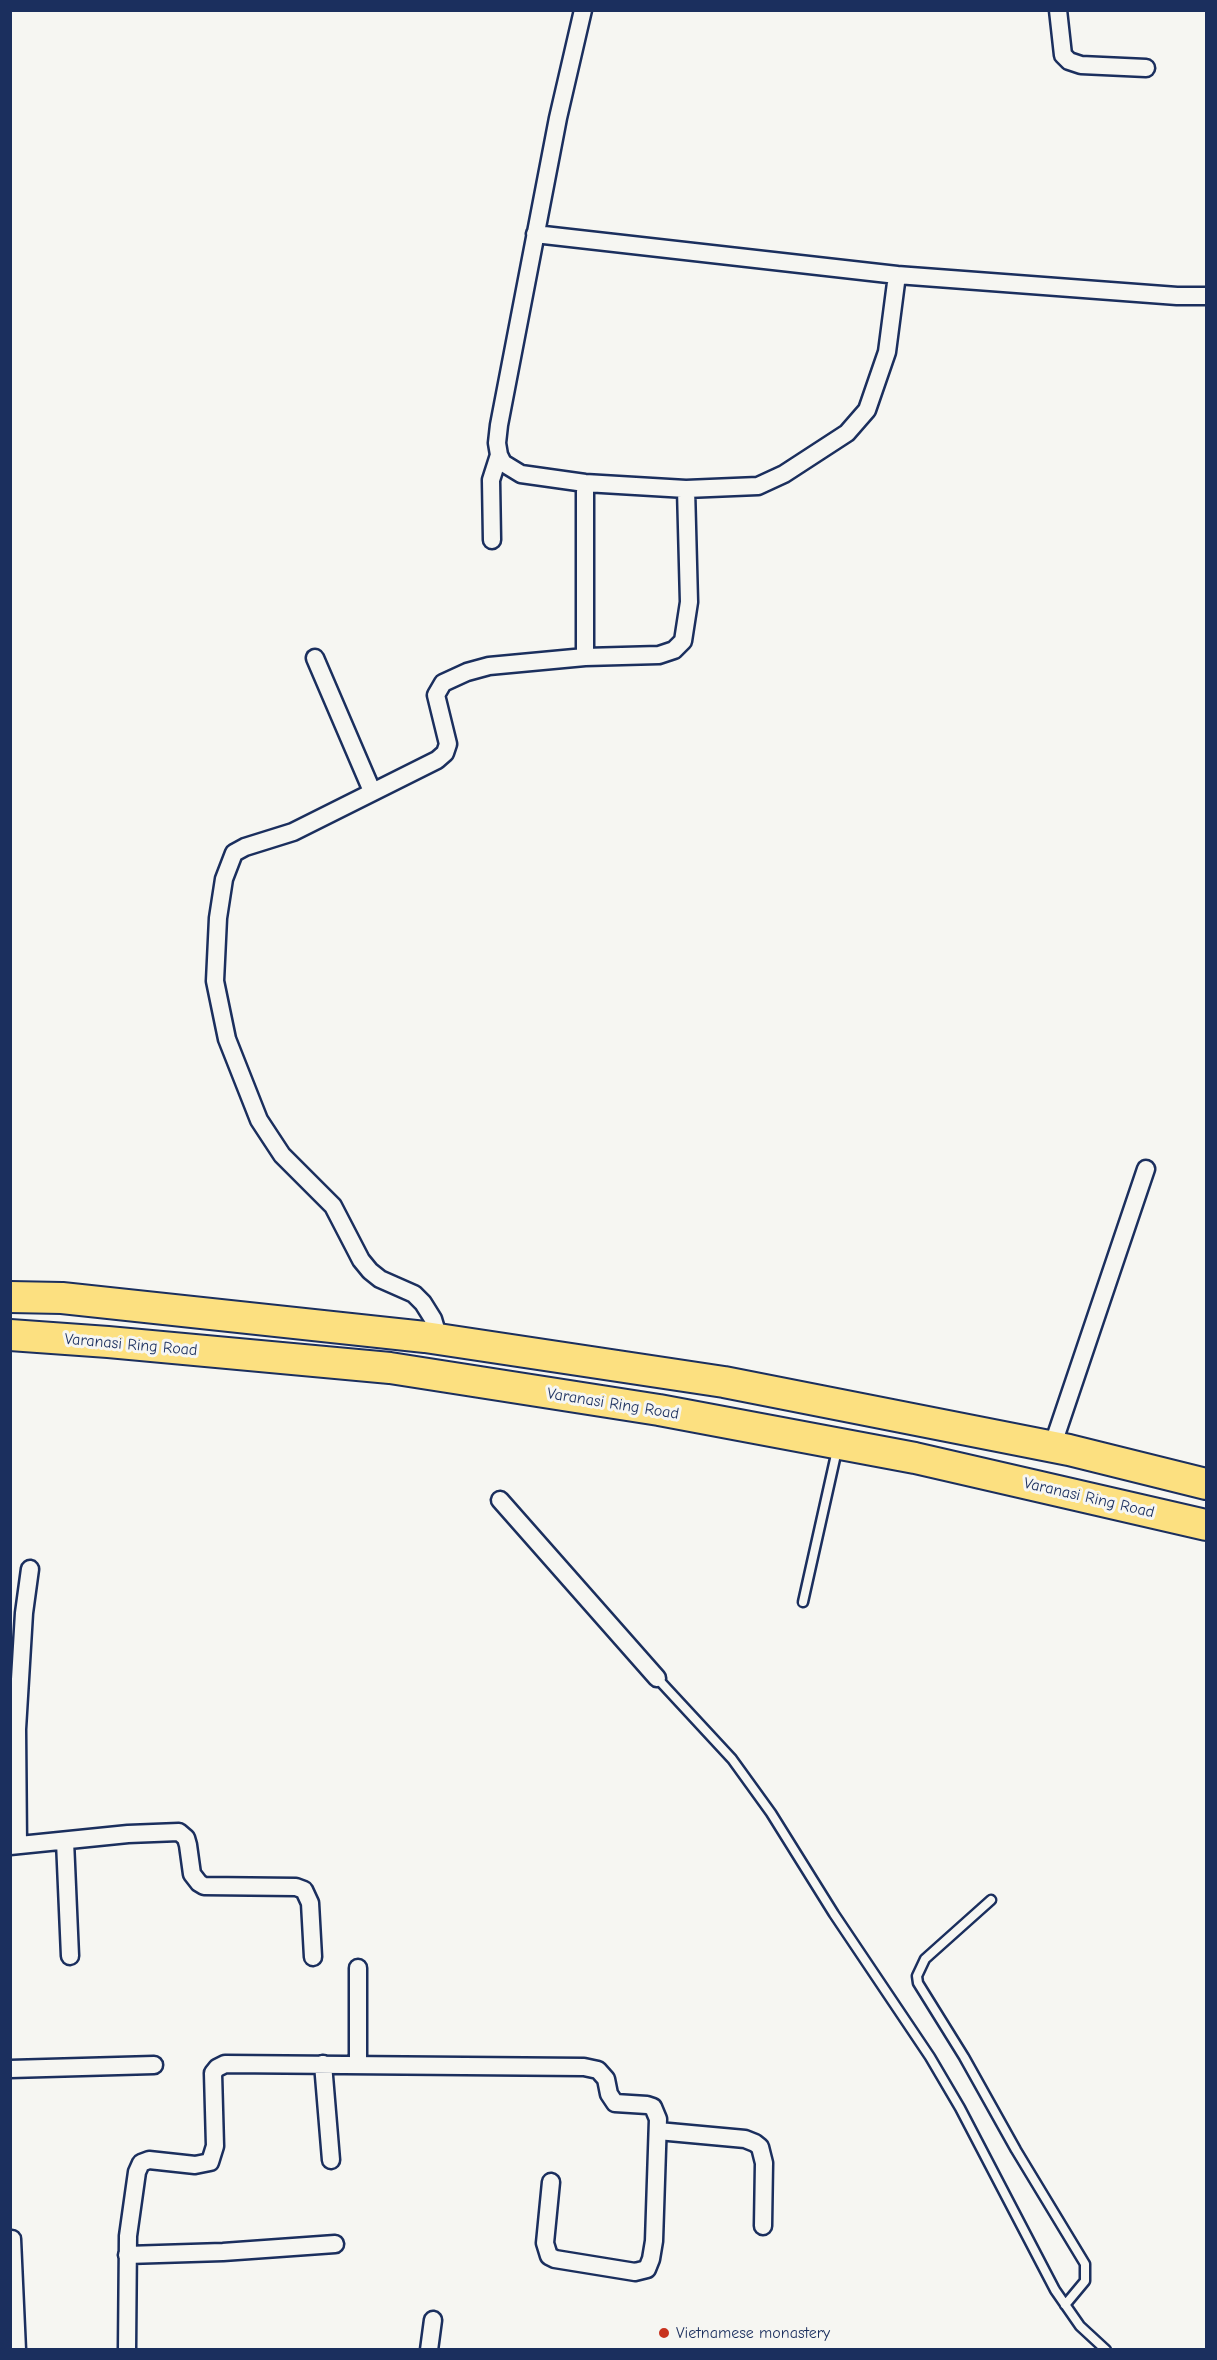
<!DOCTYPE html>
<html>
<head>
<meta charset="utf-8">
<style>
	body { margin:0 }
	#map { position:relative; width:1217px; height:2360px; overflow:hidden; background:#f6f6f2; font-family:"Comic Neue",sans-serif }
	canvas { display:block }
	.frame { position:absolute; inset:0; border:12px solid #1b2f5e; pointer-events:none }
</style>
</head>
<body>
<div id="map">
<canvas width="1217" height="2360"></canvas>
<div class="frame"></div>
</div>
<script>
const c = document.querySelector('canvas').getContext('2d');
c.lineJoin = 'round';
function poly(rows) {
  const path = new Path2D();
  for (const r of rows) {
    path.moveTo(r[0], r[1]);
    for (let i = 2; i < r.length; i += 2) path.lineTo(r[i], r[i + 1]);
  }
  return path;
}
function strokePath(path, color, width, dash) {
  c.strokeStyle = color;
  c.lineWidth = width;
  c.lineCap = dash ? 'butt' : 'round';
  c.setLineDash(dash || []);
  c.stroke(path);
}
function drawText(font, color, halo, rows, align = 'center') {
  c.font = font + ' "Comic Neue",sans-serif';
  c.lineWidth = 6;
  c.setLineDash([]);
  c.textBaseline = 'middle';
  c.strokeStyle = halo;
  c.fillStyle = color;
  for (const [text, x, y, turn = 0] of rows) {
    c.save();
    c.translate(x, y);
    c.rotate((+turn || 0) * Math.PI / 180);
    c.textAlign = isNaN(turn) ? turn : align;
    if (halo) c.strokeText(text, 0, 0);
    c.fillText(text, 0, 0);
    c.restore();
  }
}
const lane = poly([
	[803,1602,837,1450],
	[657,1678,732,1759,771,1813,834,1914,930,2057,960,2108,1055,2290,1080,2326,1106,2350],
	[991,1900,925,1959,917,1976,918,1983,964,2057,1016,2150,1085,2264,1085,2281,1065,2305]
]);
const street = poly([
	[583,10,558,118,499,425,497,443,499,455,503,463,521,474,585,483,686,489,758,486,784,474,847,433,867,410,887,352,897,275],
	[1058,10,1063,55,1069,61,1081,65,1146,68],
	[535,234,897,275,1177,296,1206,296],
	[492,540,491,480,499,455],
	[585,657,585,483],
	[315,658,372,791],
	[439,1339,433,1319,423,1303,414,1294,380,1279,370,1271,361,1260,333,1206,282,1155,259,1120,227,1039,215,981,218,918,224,879,234,853,245,847,293,832,437,760,445,753,448,744,436,695,443,683,467,672,489,666,585,657,659,655,674,650,683,641,689,602,686,489],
	[1052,1447,1146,1169],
	[500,1500,657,1678],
	[65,1841,70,1956],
	[18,1845,17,1729,24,1613,30,1569],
	[10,1846,128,1834,179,1832,186,1838,188,1845,192,1874,199,1883,204,1886,296,1887,304,1890,310,1903,313,1957],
	[358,1968,358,2064],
	[323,2064,331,2160],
	[10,2069,154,2065],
	[658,2131,745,2139,755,2143,760,2147,764,2163,763,2226],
	[12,2239,17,2350],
	[127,2255,223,2252,335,2244],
	[127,2350,128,2236,137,2172,141,2163,149,2160,195,2165,210,2162,215,2146,213,2073,217,2068,225,2064,584,2067,598,2070,606,2079,609,2094,615,2103,647,2105,653,2107,658,2119,654,2241,651,2259,647,2269,635,2272,555,2259,549,2256,545,2243,551,2182],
	[429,2350,433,2320]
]);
const highway = poly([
	[10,1297,62,1298,425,1337,724,1382,1069,1450,1206,1484],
	[10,1335,108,1342,390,1368,659,1410,915,1458,1206,1525]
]);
strokePath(lane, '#1b2f5e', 13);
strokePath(street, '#1b2f5e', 21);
strokePath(highway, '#1b2f5e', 34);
strokePath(lane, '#f6f6f2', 8);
strokePath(street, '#f6f6f2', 16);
strokePath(highway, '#fce080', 30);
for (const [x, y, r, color] of [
	[664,2333,6,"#c8321e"]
]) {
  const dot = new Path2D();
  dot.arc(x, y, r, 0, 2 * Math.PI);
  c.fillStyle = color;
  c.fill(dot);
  strokePath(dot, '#f6f6f2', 2);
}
drawText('16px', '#1b2f5e', '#f6f6f2', [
	["Varanasi Ring Road",131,1345,5],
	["Varanasi Ring Road",613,1404,9],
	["Varanasi Ring Road",1089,1498,13]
]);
drawText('16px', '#1b2f5e', '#f6f6f2', [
	["Vietnamese monastery",676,2333]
], 'left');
</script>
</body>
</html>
